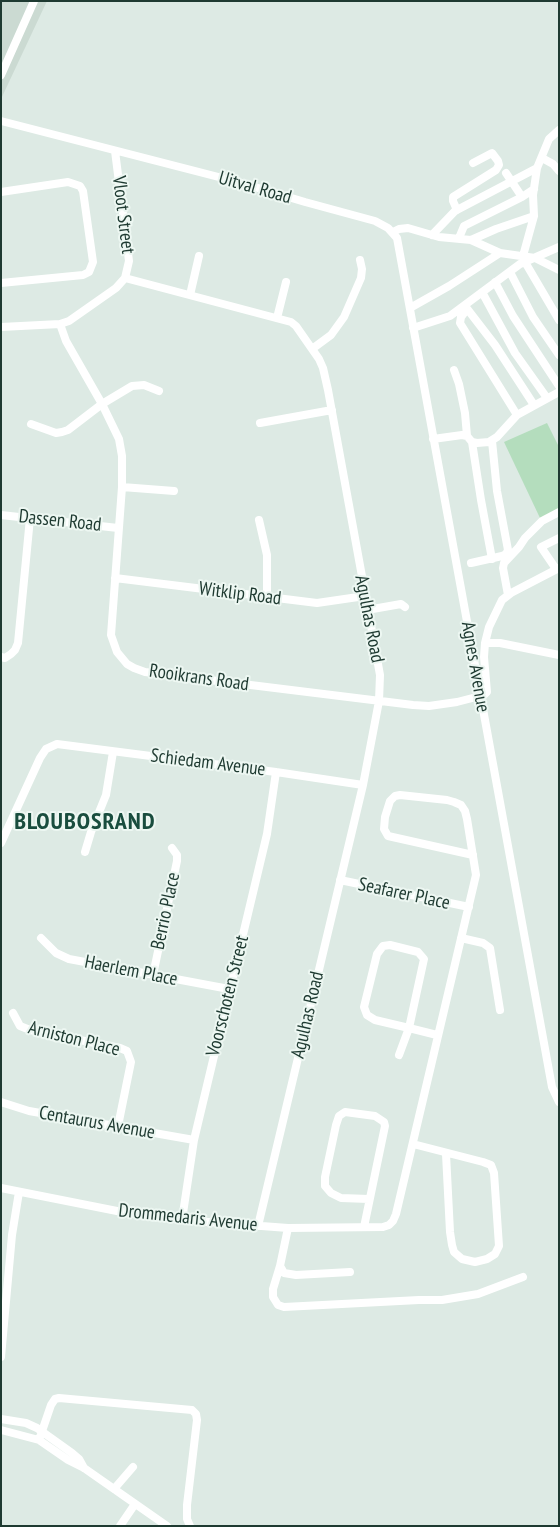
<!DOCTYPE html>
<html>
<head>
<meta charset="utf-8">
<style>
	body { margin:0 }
	#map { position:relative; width:560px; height:1527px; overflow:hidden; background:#ddeae4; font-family:"PT Sans Narrow",sans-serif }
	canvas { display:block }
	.frame { position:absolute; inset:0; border:2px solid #1e3a31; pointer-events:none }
</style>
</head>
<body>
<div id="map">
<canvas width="560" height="1527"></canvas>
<div class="frame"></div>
</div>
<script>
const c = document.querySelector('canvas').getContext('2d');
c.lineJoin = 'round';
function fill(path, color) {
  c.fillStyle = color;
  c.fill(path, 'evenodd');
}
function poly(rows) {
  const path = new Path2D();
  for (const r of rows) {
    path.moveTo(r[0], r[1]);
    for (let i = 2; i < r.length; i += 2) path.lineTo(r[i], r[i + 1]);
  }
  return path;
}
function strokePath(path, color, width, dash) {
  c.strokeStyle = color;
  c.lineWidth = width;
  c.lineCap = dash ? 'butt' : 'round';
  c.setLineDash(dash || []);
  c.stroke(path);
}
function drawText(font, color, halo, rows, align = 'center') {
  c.font = font + ' "PT Sans Narrow",sans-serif';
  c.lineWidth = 4;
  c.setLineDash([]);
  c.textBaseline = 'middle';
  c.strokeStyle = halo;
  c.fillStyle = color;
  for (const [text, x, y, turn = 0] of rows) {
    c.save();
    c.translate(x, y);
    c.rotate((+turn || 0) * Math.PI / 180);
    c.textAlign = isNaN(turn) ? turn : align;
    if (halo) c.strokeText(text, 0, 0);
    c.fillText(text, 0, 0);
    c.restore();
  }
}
fill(poly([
	[1,1,47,1,1,99]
]), '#cbdad2');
fill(poly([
	[547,423,559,447,559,510,540,518,504,442]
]), '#b4ddbd');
strokePath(poly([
	[1,75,34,1],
	[1,121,238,182,305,202,375,221,388,228,397,238,552,1087,559,1102],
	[542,158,553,164,559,171],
	[506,173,522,197],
	[1,192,68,182,80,186,83,191,93,262,89,272,83,275,1,283],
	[457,210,453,201,453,197,496,170,499,165,498,161,492,153,473,163],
	[393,232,399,229,408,228,439,237,471,240,500,253,535,258,559,270],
	[432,235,455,211,537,168],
	[459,238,464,226,522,197,534,189],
	[471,240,496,229,534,216],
	[523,256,534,216,533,195,537,168,549,139,559,130],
	[525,262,559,320],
	[510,272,533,317,559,355],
	[125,278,291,322,296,326,319,359,323,368,328,390,380,675,379,701,363,785,258,1226],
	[495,282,513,316,559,386],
	[482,292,515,353,547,398],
	[190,295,199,256],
	[465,306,495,345,534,405],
	[410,308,449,286,500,253],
	[467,309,461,317,460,323,517,415],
	[277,318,286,282],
	[60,324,66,341,102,404,119,439,122,456,122,487,111,635,117,652,127,664,134,668,145,672,413,705,429,706,457,702,484,695,487,692,484,657,485,643,489,627,502,600,511,593,559,568],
	[1,327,60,324,69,321,116,288,125,278,129,261,115,151],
	[413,328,450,316,520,264,559,247],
	[312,349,331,335,344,317,361,278,362,269,360,260],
	[454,370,459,384,465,413,467,436],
	[260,423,332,410],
	[31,424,56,433,62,432,68,430,102,404,132,386,144,385,159,391],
	[433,439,462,435,467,436,472,442,477,443,489,442,497,437,517,415,559,392],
	[472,442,481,500,492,559],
	[122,487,174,491],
	[1,515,118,528],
	[259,520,267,555,267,596],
	[471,563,502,556,506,554,508,550,497,491,492,441],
	[556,569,541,547,559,538],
	[115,578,317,603,365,596],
	[508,595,503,568,504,563,519,547,525,538,542,521,559,512],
	[367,610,401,604,405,607],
	[485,643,500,643,559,655],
	[1,657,5,658,11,654,15,650,18,643,30,518],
	[1,843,40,758,46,749,57,744,276,772,363,785],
	[85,852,91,832,106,795,113,752],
	[340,880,469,907],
	[41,938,56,953,69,959,229,989],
	[461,938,483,943,490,948,500,1010],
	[153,975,177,861,177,855,172,848],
	[13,1013,20,1026,30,1030,120,1048,127,1051,131,1062,118,1126],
	[399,1055,409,1028,424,959,418,952,390,945,383,946,377,954,364,1007,367,1015,375,1020,409,1028,437,1035],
	[1,1102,29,1111,194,1140],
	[413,1144,483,1162,491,1165,494,1173,499,1246,495,1254,487,1259,475,1262,462,1259,454,1252,452,1245,450,1232,446,1154],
	[1,1188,127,1213,182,1220,288,1228,383,1227,389,1225,393,1221,396,1214,476,875,467,819,465,811,461,805,454,802,447,800,400,795,395,796,390,801,385,817,384,829,388,836,473,855],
	[182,1220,194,1140,267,834,276,772],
	[364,1227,385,1126,384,1122,375,1116,345,1112,339,1116,336,1125,325,1177,325,1186,331,1193,341,1198,369,1199],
	[288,1228,280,1266,284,1273,296,1275,350,1272],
	[280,1266,273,1289,273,1297,278,1305,284,1307,419,1300,442,1300,478,1294,523,1277],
	[1,1357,12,1235,19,1192],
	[1,1419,26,1423,37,1428,72,1453,79,1459,84,1468],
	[1,1430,39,1440,68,1460,84,1468,167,1526],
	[39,1440,51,1405,55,1399,59,1398,192,1410,196,1414,197,1420,187,1505,187,1519,190,1526],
	[114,1489,133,1467],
	[120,1526,135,1504]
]), '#fff', 8);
drawText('19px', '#1e3a31', '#edf7f2', [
	["Uitval Road",255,188,16],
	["Vloot Street",123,215,83],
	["Dassen Road",60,521,6],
	["Witklip Road",240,594,7],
	["Agulhas Road",369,619,79],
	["Agnes Avenue",475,667,80],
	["Rooikrans Road",199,678,8],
	["Schiedam Avenue",208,763,7],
	["Seafarer Place",404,894,12],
	["Berrio Place",166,911,-78],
	["Haerlem Place",131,971,11],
	["Voorschoten Street",228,996,-76],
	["Agulhas Road",308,1015,-77],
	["Arniston Place",74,1039,14],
	["Centaurus Avenue",97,1123,10],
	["Drommedaris Avenue",188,1218,6]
]);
c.letterSpacing = '1px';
drawText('bold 24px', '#194d3e', '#edf7f2', [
	["BLOUBOSRAND",85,822]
]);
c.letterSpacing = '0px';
</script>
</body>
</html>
